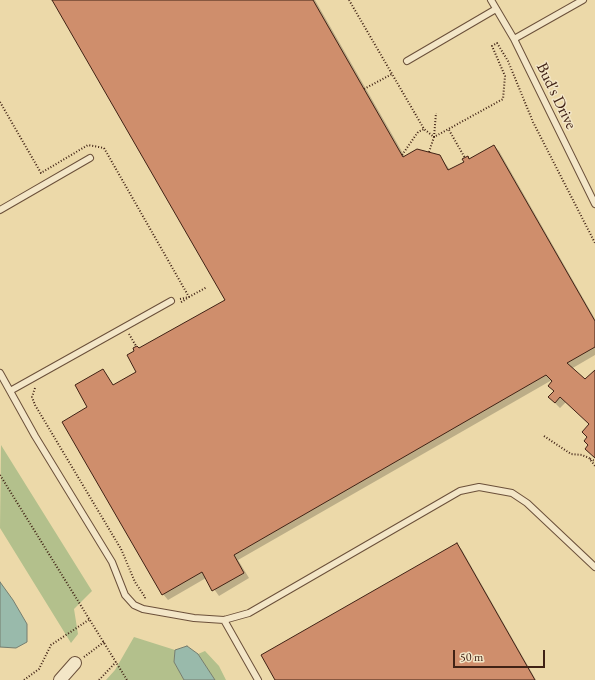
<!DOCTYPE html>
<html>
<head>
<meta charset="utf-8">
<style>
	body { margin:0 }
	#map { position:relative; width:595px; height:680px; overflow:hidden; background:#ecd9a9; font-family:"EB Garamond",serif }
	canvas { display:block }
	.scale { position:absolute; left:453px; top:650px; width:92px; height:18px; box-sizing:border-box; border:2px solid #402215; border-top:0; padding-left:5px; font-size:12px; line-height:14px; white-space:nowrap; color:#402215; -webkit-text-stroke:3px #f3e6c7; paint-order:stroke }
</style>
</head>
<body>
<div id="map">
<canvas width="595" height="680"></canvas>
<div class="scale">50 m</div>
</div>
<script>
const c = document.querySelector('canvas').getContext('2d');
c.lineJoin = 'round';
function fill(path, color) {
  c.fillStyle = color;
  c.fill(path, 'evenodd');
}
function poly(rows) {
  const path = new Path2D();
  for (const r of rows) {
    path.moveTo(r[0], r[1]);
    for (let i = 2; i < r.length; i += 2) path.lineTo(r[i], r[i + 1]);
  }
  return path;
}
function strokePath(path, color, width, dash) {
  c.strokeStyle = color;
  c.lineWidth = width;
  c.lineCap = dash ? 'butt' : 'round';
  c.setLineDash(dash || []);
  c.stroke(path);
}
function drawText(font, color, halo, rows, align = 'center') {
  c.font = font + ' "EB Garamond",serif';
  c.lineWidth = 3;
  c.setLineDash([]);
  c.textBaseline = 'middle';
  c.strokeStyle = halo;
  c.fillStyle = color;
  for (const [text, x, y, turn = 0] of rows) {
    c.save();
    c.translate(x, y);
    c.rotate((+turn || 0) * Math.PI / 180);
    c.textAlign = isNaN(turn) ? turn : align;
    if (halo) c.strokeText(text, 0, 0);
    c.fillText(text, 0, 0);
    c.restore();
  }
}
fill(poly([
	[1,445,92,591,74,609,78,634,71,643,0,528],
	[134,637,175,650,174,662,184,680,106,680,115,670],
	[205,651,219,666,226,680,215,680,198,654]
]), '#b3c08c');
const water = poly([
	[0,582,13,600,27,624,27,642,16,648,0,647,0,582],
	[187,646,198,654,215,680,184,680,174,662,175,650,187,646]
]);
fill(water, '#99baab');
strokePath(water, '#757d6f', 1);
fill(poly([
	[53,0,315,0,405,157,440,156,450,170,465,162,468,158,470,159,494,146,499,151,595,319,595,355,571,369,585,381,595,372,595,457,588,437,590,424,566,402,560,408,549,397,555,391,552,380,238,560,249,578,219,596,206,578,168,600,163,594,89,408,103,370,114,386,138,372,139,349,226,300],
	[457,544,462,550,536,680,277,680]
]), '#0003');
const building = poly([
	[52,0,313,0,403,157,417,149,440,155,448,170,464,162,462,159,468,156,469,159,494,145,595,321,595,347,567,363,585,379,595,370,595,458,585,449,588,445,584,441,587,437,582,432,589,424,560,397,555,403,548,397,554,391,548,386,552,381,546,375,234,555,244,573,212,591,202,572,162,595,62,422,87,407,75,385,103,369,113,385,136,372,127,355,134,351,133,348,137,346,139,348,225,300,52,0],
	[457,543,535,680,275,680,261,655,457,543]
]);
fill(building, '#cf8e6c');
strokePath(building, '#402215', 1);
const service = poly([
	[491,0,514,39,595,204],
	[514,39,583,0],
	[407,61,496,9],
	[0,210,90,158],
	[0,373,35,436,112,562,125,595,134,605,143,609,194,618,224,620,249,613,460,491,479,487,512,493,527,503,595,567],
	[10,391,171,301],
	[224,620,258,680]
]);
const minor = poly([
	[60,680,75,663]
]);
strokePath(service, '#6b503a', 8);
strokePath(minor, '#6b503a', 14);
strokePath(poly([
	[349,0,424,129,434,137,436,113],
	[364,89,392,74],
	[0,102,41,173,88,145,104,148,189,297,180,303],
	[449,130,465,158],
	[429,152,434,137,503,99,505,76,492,46,497,43,508,61,533,122,595,243],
	[402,155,418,132,424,129],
	[180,299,189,297,207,287],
	[129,334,136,346],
	[35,388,32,397,35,405,121,549,135,582,145,597,145,600],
	[544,436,571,454,582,455,589,458,595,466],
	[590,459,595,461],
	[0,475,127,680],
	[84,657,104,642],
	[24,680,39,669,51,645,90,619],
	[99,680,116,662]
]), '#402215', 2, [1, 2]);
strokePath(service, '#f3e6c7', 6);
strokePath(minor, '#f3e6c7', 12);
drawText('16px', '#402215', '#f3e6c7', [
	["Bud's Drive",556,96,64]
]);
</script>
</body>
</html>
